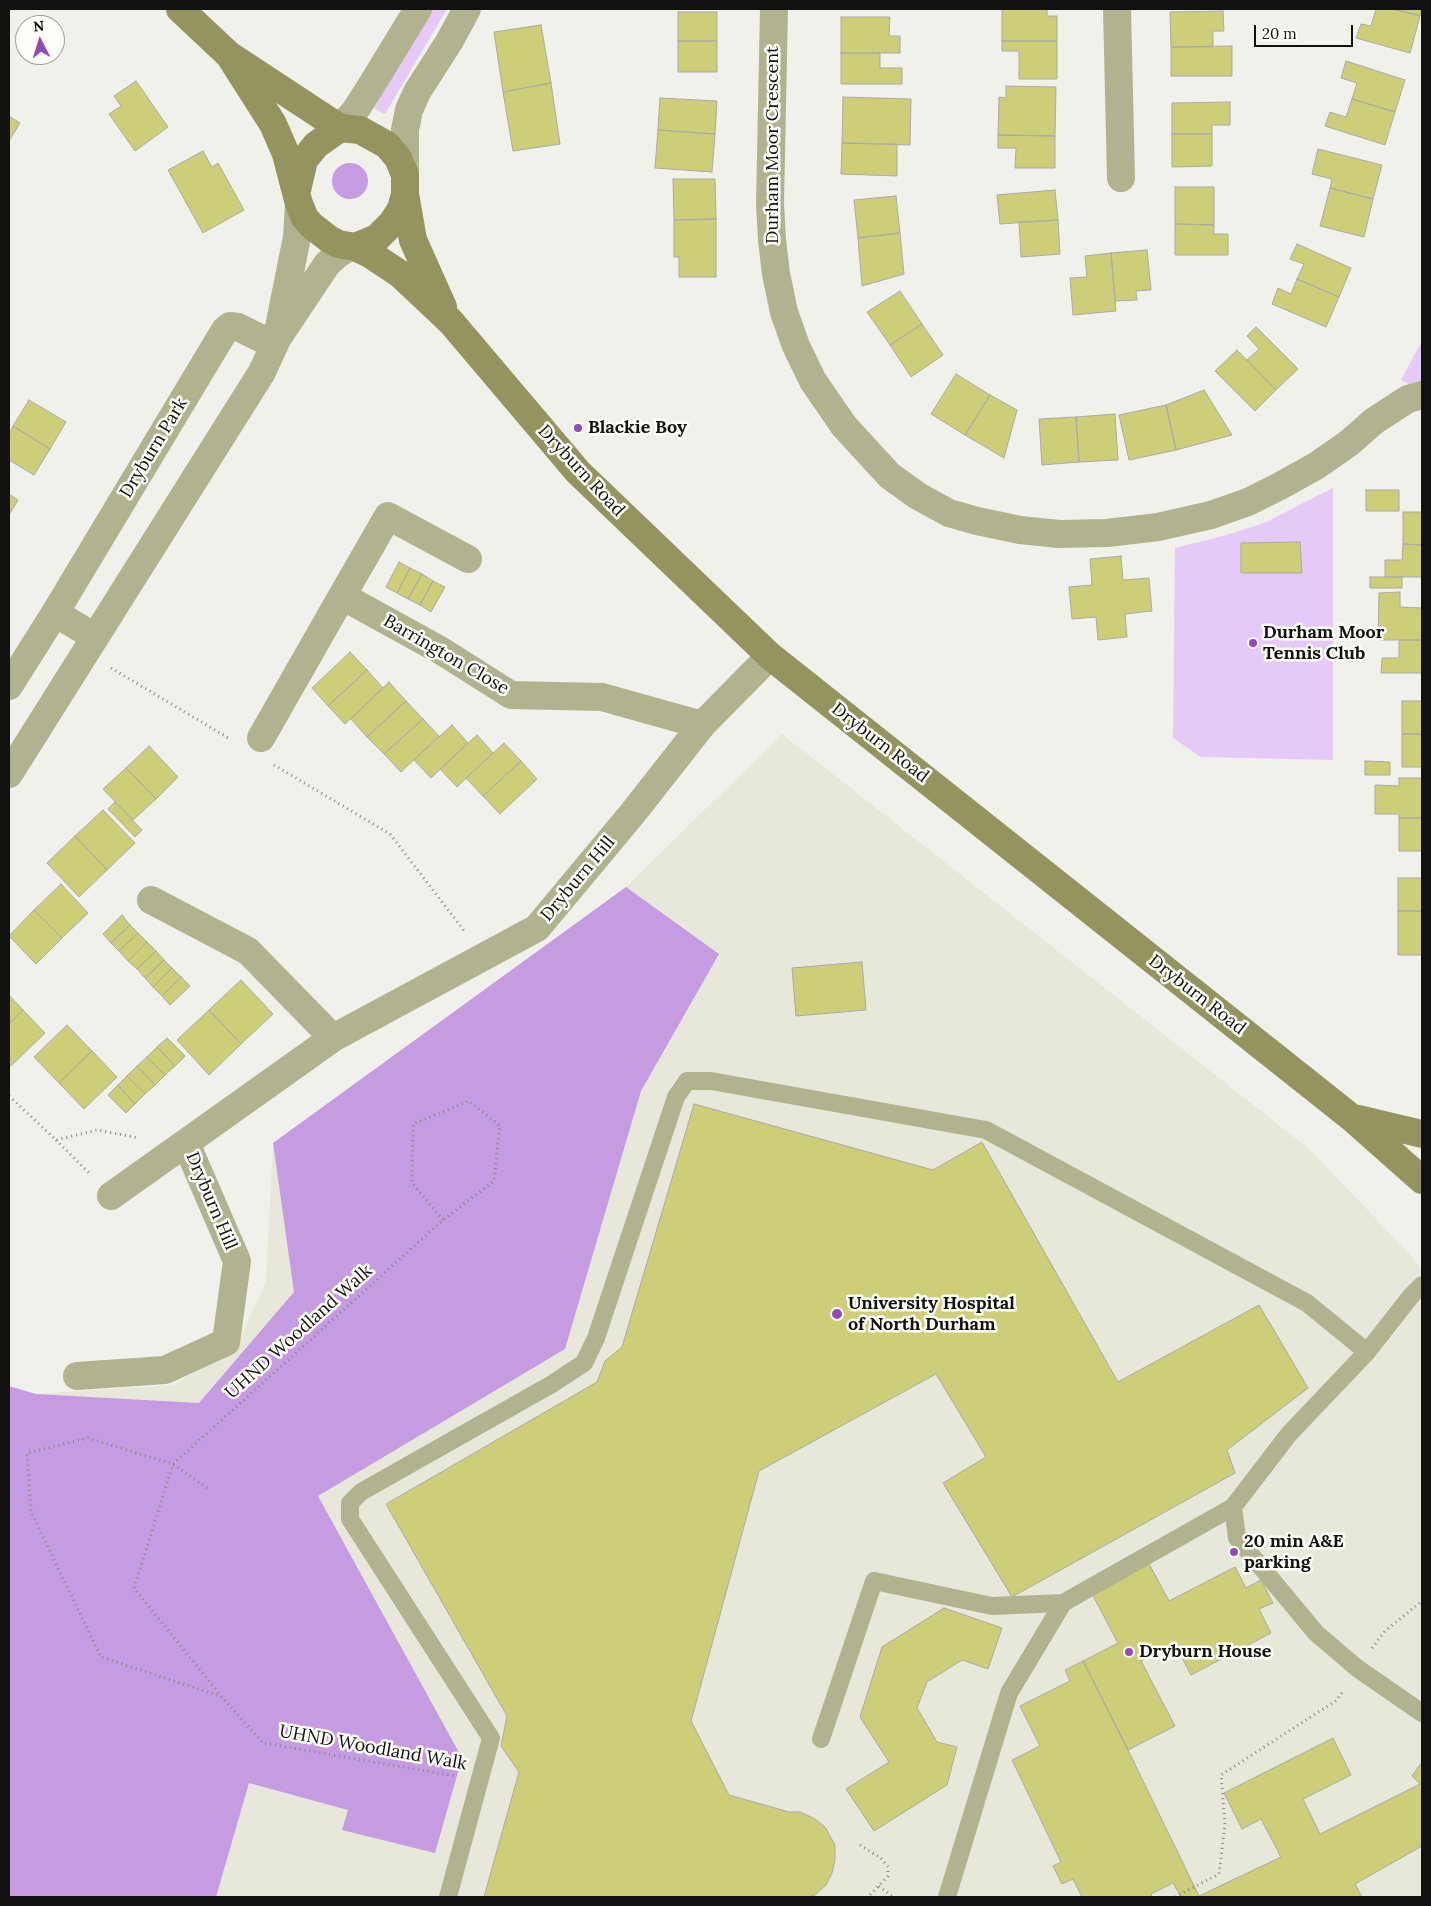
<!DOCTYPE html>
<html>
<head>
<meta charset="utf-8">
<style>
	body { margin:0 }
	#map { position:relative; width:1431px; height:1906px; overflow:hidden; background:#f1f1eb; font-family:Lora,serif }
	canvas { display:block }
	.frame { position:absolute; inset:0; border:10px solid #11110f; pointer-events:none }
	.north { position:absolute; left:15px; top:15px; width:50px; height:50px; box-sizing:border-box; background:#fefef8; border:1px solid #9f9f9b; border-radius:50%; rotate:355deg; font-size:14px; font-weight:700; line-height:20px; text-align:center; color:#11110f }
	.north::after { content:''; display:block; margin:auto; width:18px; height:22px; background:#9249bb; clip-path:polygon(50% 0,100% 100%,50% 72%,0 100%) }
	.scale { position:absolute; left:1254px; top:25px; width:99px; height:22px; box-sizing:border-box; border:2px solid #11110f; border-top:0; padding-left:6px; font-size:15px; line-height:18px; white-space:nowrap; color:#11110f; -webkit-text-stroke:4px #fefef8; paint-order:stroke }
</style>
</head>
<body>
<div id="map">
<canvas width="1431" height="1906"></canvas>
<div class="frame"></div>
<div class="north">N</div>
<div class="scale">20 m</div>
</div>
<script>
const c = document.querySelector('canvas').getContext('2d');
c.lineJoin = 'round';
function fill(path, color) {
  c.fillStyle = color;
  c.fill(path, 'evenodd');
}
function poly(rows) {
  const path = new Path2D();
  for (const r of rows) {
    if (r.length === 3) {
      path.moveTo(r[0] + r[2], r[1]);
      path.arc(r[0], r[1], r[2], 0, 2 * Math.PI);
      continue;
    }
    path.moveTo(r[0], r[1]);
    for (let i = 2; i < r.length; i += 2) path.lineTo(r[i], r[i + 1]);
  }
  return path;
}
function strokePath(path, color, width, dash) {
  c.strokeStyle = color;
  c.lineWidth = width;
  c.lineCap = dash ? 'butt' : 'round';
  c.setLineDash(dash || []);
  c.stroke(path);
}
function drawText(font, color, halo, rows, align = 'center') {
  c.font = font + ' Lora,serif';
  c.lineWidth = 5;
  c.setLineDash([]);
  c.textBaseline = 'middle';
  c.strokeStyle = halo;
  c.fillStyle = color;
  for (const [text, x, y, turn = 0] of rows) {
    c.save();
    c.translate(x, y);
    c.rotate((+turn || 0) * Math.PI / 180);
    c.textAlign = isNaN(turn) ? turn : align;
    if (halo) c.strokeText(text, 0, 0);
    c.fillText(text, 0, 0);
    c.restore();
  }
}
fill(poly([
	[782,734,1308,1148,1407,1251,1422,1269,1422,1897,32,1897,9,1874,9,1399,36,1394,174,1385,236,1347,266,1282,273,1143,626,887]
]), '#e7e8da');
fill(poly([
	[432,9,447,9,385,114,374,108],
	[1422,341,1422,383,1410,385,1401,380],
	[1333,488,1333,760,1201,757,1173,738,1175,548,1223,536,1264,523]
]), '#e5caf7');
fill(poly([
	[350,181,18],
	[626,887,719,954,641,1091,565,1349,318,1496,462,1758,435,1853,342,1830,348,1810,249,1783,216,1897,9,1897,9,1386,36,1394,199,1403,294,1292,273,1143]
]), '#c59be2');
const building = poly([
	[1002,9,1047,9,1047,16,1057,16,1057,41,1002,41,1002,9],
	[1376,9,1393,9,1420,16,1410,53,1356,38,1361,24,1371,26,1376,9],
	[1393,9,1422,9,1420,16,1393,9],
	[1223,11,1224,31,1213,31,1213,47,1171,47,1170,12,1223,11],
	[678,12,717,12,717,41,678,41,678,12],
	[841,17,890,17,889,36,900,36,900,53,841,53,841,17],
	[541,25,551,83,503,92,494,32,541,25],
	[678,41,717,41,717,72,678,72,678,41],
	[1002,41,1057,41,1057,79,1019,79,1019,51,1002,51,1002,41],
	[1232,46,1232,76,1171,76,1171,47,1232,46],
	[841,53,880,53,880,68,902,68,902,84,841,84,841,53],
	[1346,61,1405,80,1395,112,1352,99,1357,83,1341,78,1346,61],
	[136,81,168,127,135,151,109,114,121,106,114,96,136,81],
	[551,83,560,144,513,151,503,92,551,83],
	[1006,86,1056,87,1055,136,998,135,999,97,1006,98,1006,86],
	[843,97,911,99,910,145,842,143,843,97],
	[660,98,717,101,715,134,658,130,660,98],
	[1352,99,1395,112,1385,145,1325,126,1330,112,1346,117,1352,99],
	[1230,102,1230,125,1212,125,1212,134,1172,134,1172,103,1230,102],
	[9,116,20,123,9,141,9,116],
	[658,130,715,134,712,172,655,168,658,130],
	[1172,134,1212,134,1212,166,1172,167,1172,134],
	[998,135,1055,136,1055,168,1015,168,1016,148,998,148,998,135],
	[842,143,897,144,897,176,841,174,842,143],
	[1318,149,1382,165,1373,199,1330,188,1332,179,1312,174,1318,149],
	[203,151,212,167,218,163,244,210,203,233,168,170,203,151],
	[673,179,715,179,716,219,674,220,673,179],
	[1175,187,1214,187,1214,225,1175,224,1175,187],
	[1330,188,1373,199,1364,237,1320,226,1330,188],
	[1055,190,1058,220,1000,224,997,195,1055,190],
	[896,196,900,233,858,238,854,200,896,196],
	[716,219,716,277,679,277,679,257,674,257,674,220,716,219],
	[1058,220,1060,254,1021,257,1019,222,1058,220],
	[1175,224,1214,225,1214,234,1228,234,1228,255,1175,255,1175,224],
	[900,233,904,274,862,286,858,238,900,233],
	[1297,244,1351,268,1339,297,1297,279,1304,264,1290,259,1297,244],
	[1147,250,1151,290,1136,291,1137,300,1115,301,1111,253,1147,250],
	[1111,253,1116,311,1073,315,1070,278,1087,277,1085,256,1111,253],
	[1297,279,1339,297,1326,327,1272,304,1278,288,1291,294,1297,279],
	[900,291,922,324,890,345,867,312,900,291],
	[922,324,943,355,911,377,890,345,922,324],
	[1256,327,1298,369,1276,390,1247,360,1259,349,1247,336,1256,327],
	[1237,350,1276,390,1255,411,1215,371,1237,350],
	[956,374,990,395,965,435,931,414,956,374],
	[1204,390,1232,435,1176,450,1166,405,1204,390],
	[990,395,1017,410,1004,458,965,435,990,395],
	[29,400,66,422,50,449,13,426,29,400],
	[1166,405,1176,450,1129,460,1119,415,1166,405],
	[1115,414,1118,460,1079,462,1076,417,1115,414],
	[1076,417,1079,462,1042,465,1039,419,1076,417],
	[13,426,50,449,34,475,9,460,9,434,13,426],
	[1366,490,1399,490,1399,511,1366,511,1366,490],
	[9,494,18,500,9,515,9,494],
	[1403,512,1422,512,1422,545,1403,544,1403,512],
	[1300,542,1302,573,1241,573,1241,543,1300,542],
	[1403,544,1422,545,1422,577,1385,577,1385,560,1402,560,1403,544],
	[1121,556,1123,580,1149,578,1152,611,1125,614,1127,637,1098,640,1096,617,1072,619,1069,587,1092,585,1090,559,1121,556],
	[399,562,410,568,397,593,386,587,399,562],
	[410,568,422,574,408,599,397,593,410,568],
	[422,574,433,581,420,605,408,599,422,574],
	[1370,577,1402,577,1402,588,1370,588,1370,577],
	[433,581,445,587,431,612,420,605,433,581],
	[1400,592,1400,607,1422,608,1422,640,1378,640,1379,593,1400,592],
	[1399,640,1422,640,1422,673,1381,673,1382,658,1399,658,1399,640],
	[350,652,367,670,328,706,312,688,350,652],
	[367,670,383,688,345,724,328,706,367,670],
	[389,682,406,701,367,737,351,719,389,682],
	[406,701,423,719,384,754,367,737,406,701],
	[1402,701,1422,701,1422,734,1402,734,1402,701],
	[423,719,439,736,401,772,384,754,423,719],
	[452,725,468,743,431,778,414,760,452,725],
	[1402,734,1422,734,1422,767,1402,767,1402,734],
	[477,735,493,753,457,787,440,769,477,735],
	[504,743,521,761,483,796,466,778,504,743],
	[149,746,178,777,156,799,126,768,149,746],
	[521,761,537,779,500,814,483,796,521,761],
	[1365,761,1390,762,1390,775,1365,775,1365,761],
	[126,768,156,799,133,820,103,789,126,768],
	[1399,778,1422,778,1422,818,1399,818,1399,814,1375,814,1375,785,1399,786,1399,778],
	[115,802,142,830,135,837,108,809,115,802],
	[103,810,135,843,107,870,75,836,103,810],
	[1399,818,1422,818,1422,851,1399,851,1399,818],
	[75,836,107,870,79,897,47,863,75,836],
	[1398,878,1422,878,1422,911,1398,911,1398,878],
	[61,884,88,913,62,938,34,910,61,884],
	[34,910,62,938,36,964,9,936,34,910],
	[1398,911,1422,911,1422,955,1398,955,1398,911],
	[122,915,130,925,111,943,103,934,122,915],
	[130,925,138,933,119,951,111,943,130,925],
	[138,933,147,942,128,961,119,951,138,933],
	[147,942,156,951,137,969,128,961,147,942],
	[156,951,164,960,145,978,137,969,156,951],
	[164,960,172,968,153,987,145,978,164,960],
	[862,962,866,1010,796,1016,792,968,862,962],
	[172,968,181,977,162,996,153,987,172,968],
	[181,977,190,986,170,1005,162,996,181,977],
	[241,980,273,1014,241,1044,209,1010,241,980],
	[9,995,23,1010,9,1024,9,995],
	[23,1010,45,1033,11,1066,9,1064,9,1024,23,1010],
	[209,1010,241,1044,209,1075,177,1040,209,1010],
	[67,1025,92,1051,59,1083,34,1057,67,1025],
	[167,1038,185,1056,175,1066,157,1047,167,1038],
	[157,1047,175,1066,165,1075,147,1057,157,1047],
	[92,1051,117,1077,84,1109,59,1083,92,1051],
	[147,1057,165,1075,155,1085,137,1066,147,1057],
	[137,1066,155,1085,145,1094,127,1076,137,1066],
	[127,1076,145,1094,135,1104,118,1085,127,1076],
	[118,1085,135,1104,126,1113,108,1095,118,1085],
	[694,1104,933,1170,982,1142,1118,1382,1259,1305,1308,1388,1227,1450,1235,1473,1012,1597,943,1483,986,1457,936,1374,759,1471,691,1721,729,1795,789,1812,800,1812,815,1819,825,1827,835,1845,835,1860,832,1873,826,1885,815,1895,809,1897,484,1897,519,1772,501,1746,507,1716,386,1504,597,1382,605,1361,622,1347,694,1104],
	[1148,1562,1169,1601,1235,1567,1246,1588,1261,1580,1273,1603,1259,1609,1271,1633,1191,1675,1175,1644,1141,1661,1175,1726,1128,1750,1083,1661,1118,1643,1091,1592,1148,1562],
	[944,1608,1002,1628,988,1669,962,1660,927,1682,917,1708,937,1742,957,1747,947,1785,874,1831,846,1789,889,1762,860,1717,882,1647,944,1608],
	[1083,1661,1128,1750,1199,1896,1281,1857,1261,1819,1242,1829,1224,1793,1333,1738,1351,1775,1303,1799,1320,1834,1420,1784,1412,1776,1422,1762,1422,1846,1355,1884,1362,1897,1181,1897,1173,1883,1151,1894,1152,1897,1082,1897,1073,1879,1062,1884,1053,1866,1061,1862,1012,1760,1040,1746,1020,1706,1070,1681,1065,1670,1083,1661]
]);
fill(building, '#cdce78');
strokePath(building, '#aaaaa5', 1);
strokePath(poly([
	[111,668,230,739],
	[274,765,390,834,465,932],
	[9,1096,56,1140,97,1130,139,1138],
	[56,1140,90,1174],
	[443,1220,412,1183,413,1124,469,1101,500,1126,494,1181,443,1220,173,1464,134,1588,221,1696,263,1743,455,1776],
	[207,1488,173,1464,88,1438,27,1453,31,1512,101,1657,220,1696],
	[1372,1648,1385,1631,1422,1601],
	[860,1845,881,1858,888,1867,888,1876,868,1897],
	[879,1886,893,1897],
	[1175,1897,1219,1874,1225,1824,1221,1775,1337,1700,1343,1691]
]), '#868682', 3, [1, 4]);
strokePath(poly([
	[1233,1507,1237,1538,1316,1633,1357,1668,1422,1713],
	[821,1739,874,1581,992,1606,1063,1603],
	[448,1897,491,1738,350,1519,350,1503,361,1492,552,1384,584,1363,596,1338,676,1097,687,1081,711,1081,986,1130,1307,1303,1367,1352],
	[947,1897,1009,1693,1063,1603,1233,1507,1289,1434,1367,1352,1411,1296,1422,1285]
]), '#b1b38f', 18);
strokePath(poly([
	[774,9,770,204,772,240,776,274,784,312,796,346,813,381,844,426,890,476,918,496,949,513,977,521,1020,530,1059,534,1107,533,1158,527,1211,515,1248,502,1280,486,1316,466,1349,443,1374,421,1408,399,1422,395],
	[1117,9,1121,178],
	[468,559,388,516,342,596,440,650,511,695,602,697,702,725],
	[55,613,95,637],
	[9,686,55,613,225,330,230,326,238,327,274,345],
	[261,738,342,596],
	[151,900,248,951,333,1038],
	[111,1196,333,1038,537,928,632,814,702,725,770,656],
	[77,1376,165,1370,226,1342,237,1261,186,1143]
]), '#b1b38f', 28);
strokePath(poly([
	[340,128,355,111,371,86,418,9],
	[405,175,405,130,409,110,417,92,449,42,467,9],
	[279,327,297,237,299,204],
	[9,774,262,372,277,339,327,264,338,254,350,247]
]), '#b1b38f', 28);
strokePath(poly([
	[180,9,229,55,340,128],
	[229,55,273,124,286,154,299,204,305,218,311,225,329,239,338,244,355,247,377,238,392,223,401,209,405,194,405,175,398,158,387,145,360,130,340,128,316,145,304,160,297,190],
	[405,194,413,240,443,307],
	[355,247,370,254,400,274,451,322,578,472,770,656,1352,1118,1422,1180],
	[1359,1119,1422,1134]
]), '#93945e', 28);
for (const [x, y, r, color] of [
	[578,428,5,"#9249bb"],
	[1253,643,5,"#9249bb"],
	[837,1314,6,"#9249bb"],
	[1234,1552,5,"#9249bb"],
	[1129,1652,5,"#9249bb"]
]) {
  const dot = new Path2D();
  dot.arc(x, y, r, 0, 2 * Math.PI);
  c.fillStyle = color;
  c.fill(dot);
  strokePath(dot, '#fefef8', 2);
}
drawText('18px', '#11110f', '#fefef8', [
	["Durham Moor Crescent",773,145,-90],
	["Dryburn Park",154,448,-59],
	["Dryburn Road",581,471,47],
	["Barrington Close",446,655,30],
	["Dryburn Road",880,743,38],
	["Dryburn Hill",578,879,-50],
	["Dryburn Road",1197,995,38],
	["Dryburn Hill",211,1201,67],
	["UHND Woodland Walk",299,1332,-42],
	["UHND Woodland Walk",373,1748,10]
]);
drawText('bold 18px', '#11110f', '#fefef8', [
	["Blackie Boy",588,428],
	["Durham Moor",1263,633],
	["Tennis Club",1263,654],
	["University Hospital",848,1304],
	["of North Durham",848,1325],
	["20 min A&E",1244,1542],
	["parking",1244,1563],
	["Dryburn House",1139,1652]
], 'left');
</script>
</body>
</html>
